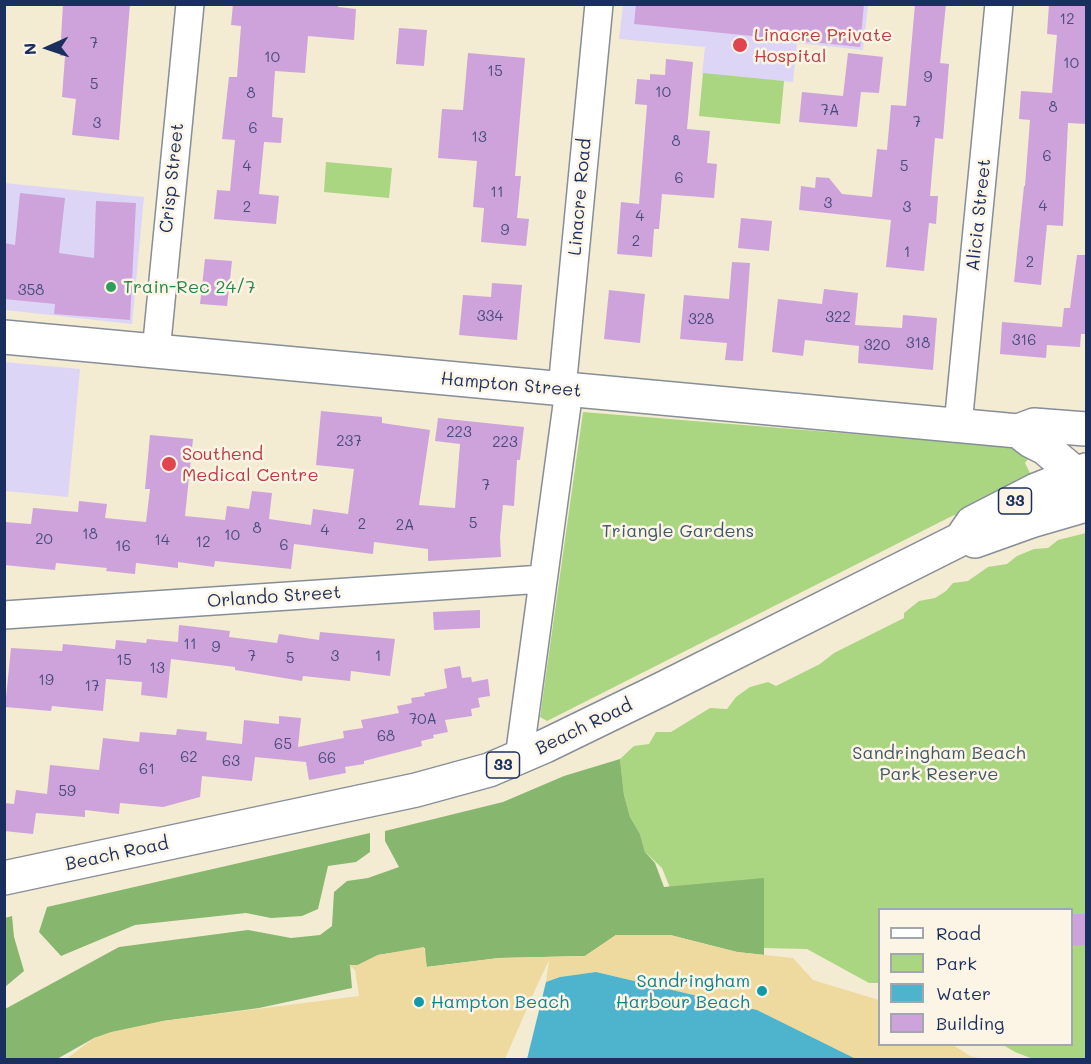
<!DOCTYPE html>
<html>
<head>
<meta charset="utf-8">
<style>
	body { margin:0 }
	#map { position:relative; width:1091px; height:1064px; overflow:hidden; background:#f3ecd2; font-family:Mali,sans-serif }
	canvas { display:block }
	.frame { position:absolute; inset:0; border:6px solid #1b2f5e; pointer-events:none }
	.legend { position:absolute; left:878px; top:908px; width:195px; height:138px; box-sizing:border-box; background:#fcf5e5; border:2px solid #a2a6af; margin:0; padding:8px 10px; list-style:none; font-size:18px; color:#1b2f5e }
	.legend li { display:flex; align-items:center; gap:12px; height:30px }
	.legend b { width:30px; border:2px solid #a2a6af }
	.north { position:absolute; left:18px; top:18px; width:60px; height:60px; -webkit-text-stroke:4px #fcf5e5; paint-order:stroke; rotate:267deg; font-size:16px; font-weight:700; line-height:24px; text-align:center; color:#1b2f5e }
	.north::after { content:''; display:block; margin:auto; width:21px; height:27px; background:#1b2f5e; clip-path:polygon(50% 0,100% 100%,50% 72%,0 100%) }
</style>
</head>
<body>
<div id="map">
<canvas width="1091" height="1064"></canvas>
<div class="frame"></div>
<ul class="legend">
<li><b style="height:8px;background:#fff"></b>Road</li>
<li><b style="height:16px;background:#aad581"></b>Park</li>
<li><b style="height:16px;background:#4eb3cc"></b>Water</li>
<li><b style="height:16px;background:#cea3db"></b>Building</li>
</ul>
<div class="north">N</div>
</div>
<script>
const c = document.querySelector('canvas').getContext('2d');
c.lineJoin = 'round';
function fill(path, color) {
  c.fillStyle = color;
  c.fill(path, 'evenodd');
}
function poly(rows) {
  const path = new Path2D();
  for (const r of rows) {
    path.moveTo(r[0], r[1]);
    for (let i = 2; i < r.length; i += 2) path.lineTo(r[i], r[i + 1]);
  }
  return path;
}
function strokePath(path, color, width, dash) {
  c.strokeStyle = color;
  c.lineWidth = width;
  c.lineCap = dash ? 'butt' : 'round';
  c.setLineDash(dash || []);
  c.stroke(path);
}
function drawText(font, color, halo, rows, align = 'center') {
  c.font = font + ' Mali,sans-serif';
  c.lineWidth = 5;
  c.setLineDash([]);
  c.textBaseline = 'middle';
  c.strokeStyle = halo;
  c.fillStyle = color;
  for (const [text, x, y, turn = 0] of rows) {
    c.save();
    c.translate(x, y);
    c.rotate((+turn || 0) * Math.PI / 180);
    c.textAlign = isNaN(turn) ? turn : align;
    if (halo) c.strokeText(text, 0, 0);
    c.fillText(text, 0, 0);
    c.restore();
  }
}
fill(poly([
	[623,5,868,5,863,50,797,43,793,82,702,74,705,47,619,39],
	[4,183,144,197,132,324,5,310],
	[4,362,80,369,68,497,5,491]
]), '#ddd5f6');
fill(poly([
	[703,73,784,81,780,124,699,116],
	[326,162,392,168,389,198,324,192],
	[583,412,1014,447,1033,452,1025,463,1031,475,1032,483,950,517,547,721,540,717],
	[1086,533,1086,1059,1033,1059,1015,1052,1003,1045,1072,1044,1072,910,880,910,879,983,869,983,807,949,763,948,685,925,662,868,645,852,640,834,630,817,624,795,620,759,634,746,649,744,656,732,671,732,710,708,727,709,736,697,750,687,768,682,776,686,820,664,834,653,904,618,904,613,919,601,935,598,946,591,953,583,968,581,988,567,1007,564,1017,556,1034,549,1048,548,1058,540]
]), '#aad581');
fill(poly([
	[620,759,624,795,630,817,640,834,645,852,655,863,664,887,764,878,764,955,737,952,670,935,616,935,585,956,499,958,426,967,425,948,378,955,358,965,350,965,352,988,259,1008,163,1021,94,1038,57,1059,5,1060,5,1009,119,947,248,930,291,938,320,935,332,926,334,892,347,881,368,878,399,867,385,841,385,831,503,802,564,776],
	[370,833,370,852,356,862,328,866,318,909,302,916,271,918,246,913,135,925,61,956,39,932,47,907],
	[12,916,14,937,24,971,5,987,5,918]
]), '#87b66f');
fill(poly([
	[616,935,670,935,737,952,793,958,813,980,879,1000,880,1044,953,1045,970,1056,983,1059,856,1059,757,1010,596,972,560,977,546,982,549,960,535,990,505,1059,65,1060,94,1038,111,1032,163,1021,359,996,355,970,349,965,358,965,378,955,424,947,427,967,499,958,585,956]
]), '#eeda9e');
fill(poly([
	[596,972,757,1010,856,1059,527,1059,546,982,560,977]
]), '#4eb3cc');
fill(poly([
	[63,4,130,4,119,140,72,135,76,99,62,97,65,56,60,56],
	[233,4,339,4,338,7,356,9,354,40,308,36,305,73,275,71,272,117,283,118,281,143,264,142,259,194,279,196,276,224,214,219,217,190,230,191,235,140,222,139,229,77,237,77,241,26,231,25],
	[636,4,864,4,860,47,634,24],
	[915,4,946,4,940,63,949,64,943,139,935,138,930,196,938,196,936,224,929,223,924,271,886,267,891,220,799,210,801,186,815,188,816,177,829,178,842,194,872,197,877,149,887,150,891,105,906,106],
	[1049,4,1086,4,1086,124,1068,123,1063,226,1047,225,1041,285,1014,282,1024,186,1025,186,1030,120,1019,119,1021,91,1052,93,1057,35,1047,34],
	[399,28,427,30,424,66,396,64],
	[468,53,525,58,515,176,521,176,517,218,529,219,526,246,481,242,484,208,473,207,477,161,438,158,442,109,463,110],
	[848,53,883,57,879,93,861,92,857,127,799,122,802,92,843,96],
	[666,59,693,62,687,129,710,131,707,163,717,164,714,198,662,194,659,229,654,229,652,257,617,254,621,202,639,204,647,105,635,104,637,79,650,80,650,74,665,75],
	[20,193,65,198,59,253,94,258,96,201,136,203,130,320,54,314,55,304,4,299,4,243,15,245],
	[741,218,772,221,769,251,738,248],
	[1077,255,1086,255,1086,314,1085,334,1081,334,1080,347,1047,345,1046,358,1000,354,1002,322,1062,327,1064,308,1070,308],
	[205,259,232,261,227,306,200,304],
	[732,262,750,263,743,361,725,360,727,343,680,339,684,295,729,299],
	[492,283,522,285,517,340,459,335,463,295,491,297],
	[824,289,858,293,855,325,902,328,903,315,937,318,933,370,858,363,859,346,805,340,803,356,772,352,778,299,822,304],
	[609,290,645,294,640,343,604,339],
	[321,411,382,417,382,423,430,430,419,505,455,508,460,444,435,441,438,418,524,427,520,460,517,460,514,506,503,505,500,537,501,557,428,561,428,549,374,542,373,554,294,544,291,569,215,561,214,567,178,562,178,568,136,563,135,574,106,571,107,568,56,563,55,570,4,565,4,522,31,524,33,508,78,512,79,501,107,504,105,518,146,522,150,489,145,489,150,435,193,439,185,516,225,520,227,506,249,509,252,491,272,493,269,519,311,525,313,509,348,514,354,469,316,465],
	[480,610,480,628,434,630,433,612],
	[179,625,230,631,229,637,277,643,279,634,319,640,320,632,395,639,390,676,351,671,350,681,303,676,302,681,235,670,235,667,171,659,167,698,141,695,142,682,106,679,103,711,52,706,51,711,5,707,11,648,62,651,63,644,115,649,116,640,146,643,147,639,178,642],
	[460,666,462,678,471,677,472,682,488,679,490,696,478,698,480,707,471,709,472,716,445,720,448,732,433,735,434,738,421,741,422,746,364,761,364,764,345,767,346,773,309,780,306,762,255,757,252,781,202,776,200,797,163,807,120,803,119,814,85,810,85,817,36,813,33,834,4,831,4,803,14,804,16,790,47,794,50,765,99,770,103,738,139,742,140,732,176,735,177,729,207,732,206,740,242,744,244,720,279,724,279,716,301,718,298,747,344,738,343,731,363,728,361,720,399,713,397,706,412,703,411,698,425,696,424,693,447,688,444,669],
	[1071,914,1086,914,1086,945,1071,946]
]), '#cea3db');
const minor = poly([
	[156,352,190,4],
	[562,389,599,4],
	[958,425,999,4],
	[4,615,543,579],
	[519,758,569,390]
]);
const major = poly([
	[4,337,1018,431,1034,425,1086,429],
	[1018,431,1031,441,1045,448,1076,474,1086,477],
	[975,541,1031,521,1086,505],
	[4,878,416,790,489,770,545,746,660,690,961,539,972,523,1036,490,1086,470]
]);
strokePath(minor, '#878e98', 30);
strokePath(major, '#878e98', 36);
strokePath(minor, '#fff', 27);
strokePath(major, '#fff', 33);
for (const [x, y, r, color] of [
	[740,45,8,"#e0444e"],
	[111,287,6,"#2e9e5b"],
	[169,464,8,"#e0444e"],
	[762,991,6,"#0f9aa8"],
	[419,1002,6,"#0f9aa8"]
]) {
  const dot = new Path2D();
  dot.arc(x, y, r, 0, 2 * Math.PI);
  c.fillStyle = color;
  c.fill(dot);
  strokePath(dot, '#fcf5e5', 2);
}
drawText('15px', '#484c7d', null, [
	["12",1067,19],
	["7",94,43],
	["10",272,57],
	["10",1071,63],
	["15",495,71],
	["9",928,77],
	["5",94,84],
	["10",663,92],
	["8",251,93],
	["8",1053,107],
	["7A",830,110],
	["7",917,122],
	["3",97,123],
	["6",253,128],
	["13",479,137],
	["8",676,141],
	["6",1047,156],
	["4",247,166],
	["5",904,166],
	["6",679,178],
	["11",497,192],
	["3",828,203],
	["4",1043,206],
	["2",247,207],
	["3",907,207],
	["4",640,216],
	["9",505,230],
	["2",636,241],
	["1",907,252],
	["2",1030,262],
	["358",31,290],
	["334",490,316],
	["322",838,317],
	["328",701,319],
	["316",1024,340],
	["318",918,343],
	["320",877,345],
	["223",459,432],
	["237",349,441],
	["223",505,442],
	["7",486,485],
	["5",473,523],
	["2",362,524],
	["2A",405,525],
	["8",257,528],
	["4",325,530],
	["18",90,534],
	["10",232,535],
	["20",44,539],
	["14",162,540],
	["12",203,542],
	["6",284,545],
	["16",123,546],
	["11",190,644],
	["9",216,647],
	["7",252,656],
	["3",335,656],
	["1",378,656],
	["5",290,658],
	["15",124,660],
	["13",157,668],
	["19",46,680],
	["17",92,686],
	["70A",423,719],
	["68",386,736],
	["65",283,744],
	["62",189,757],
	["66",327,758],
	["63",231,761],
	["61",147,769],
	["59",67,791]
]);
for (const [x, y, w] of [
	[1015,501,33],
	[503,765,33]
]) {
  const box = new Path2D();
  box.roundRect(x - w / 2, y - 13, w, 26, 4.5);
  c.fillStyle = '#fcf5e5';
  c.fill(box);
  strokePath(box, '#1b2f5e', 1.5);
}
drawText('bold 16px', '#1b2f5e', null, [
	["33",1015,501],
	["33",503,765]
]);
drawText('18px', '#be3a42', '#fcf5e5', [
	["Linacre Private",754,35],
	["Hospital",754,56],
	["Southend",182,454],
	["Medical Centre",182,475]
], 'left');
drawText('18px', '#1b2f5e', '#fcf5e5', [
	["Crisp Street",172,178,-84],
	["Linacre Road",580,197,-85],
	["Alicia Street",979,215,-84],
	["Hampton Street",511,385,5],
	["Orlando Street",274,597,-4],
	["Beach Road",584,727,-26],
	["Beach Road",117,854,-12]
]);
drawText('18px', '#27864d', '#fcf5e5', [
	["Train-Rec 24/7",123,287]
], 'left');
drawText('18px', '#3f5867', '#fcf5e5', [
	["Triangle Gardens",678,531],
	["Sandringham Beach",939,753],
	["Park Reserve",939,774]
]);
drawText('18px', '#0d838f', '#fcf5e5', [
	["Sandringham",750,981],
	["Harbour Beach",750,1002],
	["Hampton Beach",431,1002,"left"]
], 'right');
</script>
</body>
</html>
